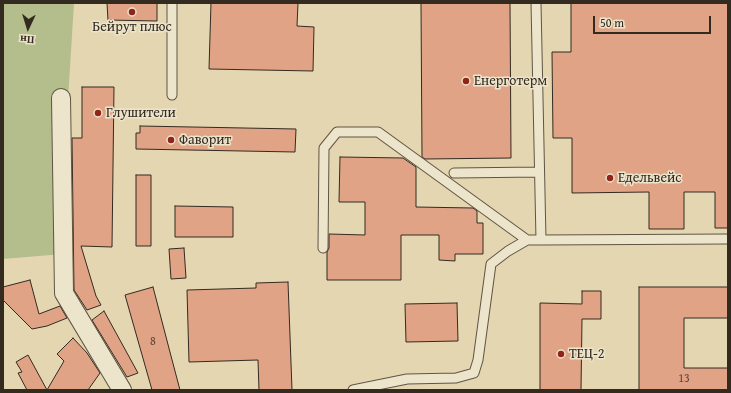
<!DOCTYPE html>
<html>
<head>
<meta charset="utf-8">
<style>
	body { margin:0 }
	#map { position:relative; width:731px; height:393px; overflow:hidden; background:#e4d6b0; font-family:"Gentium Book Plus",serif }
	canvas { display:block }
	.frame { position:absolute; inset:0; border:4px solid #332a20; pointer-events:none }
	.north { position:absolute; left:8px; top:8px; width:40px; height:40px; -webkit-text-stroke:3px #ede4cc; paint-order:stroke; rotate:184deg; font-size:11px; font-weight:700; line-height:16px; text-align:center; color:#332a20 }
	.north::after { content:''; display:block; margin:auto; width:14px; height:18px; background:#332a20; clip-path:polygon(50% 0,100% 100%,50% 72%,0 100%) }
	.scale { position:absolute; left:593px; top:16px; width:118px; height:18px; box-sizing:border-box; border:2px solid #332a20; border-top:0; padding-left:5px; font-size:12px; line-height:14px; white-space:nowrap; color:#332a20; -webkit-text-stroke:3px #ede4cc; paint-order:stroke }
</style>
</head>
<body>
<div id="map">
<canvas width="731" height="393"></canvas>
<div class="frame"></div>
<div class="north">Пн</div>
<div class="scale">50 m</div>
</div>
<script>
const c = document.querySelector('canvas').getContext('2d');
c.lineJoin = 'round';
function fill(path, color) {
  c.fillStyle = color;
  c.fill(path, 'evenodd');
}
function poly(rows) {
  const path = new Path2D();
  for (const r of rows) {
    path.moveTo(r[0], r[1]);
    for (let i = 2; i < r.length; i += 2) path.lineTo(r[i], r[i + 1]);
  }
  return path;
}
function strokePath(path, color, width, dash) {
  c.strokeStyle = color;
  c.lineWidth = width;
  c.lineCap = dash ? 'butt' : 'round';
  c.setLineDash(dash || []);
  c.stroke(path);
}
function drawText(font, color, halo, rows, align = 'center') {
  c.font = font + ' "Gentium Book Plus",serif';
  c.lineWidth = 3;
  c.setLineDash([]);
  c.textBaseline = 'middle';
  c.strokeStyle = halo;
  c.fillStyle = color;
  for (const [text, x, y, turn = 0] of rows) {
    c.save();
    c.translate(x, y);
    c.rotate((+turn || 0) * Math.PI / 180);
    c.textAlign = isNaN(turn) ? turn : align;
    if (halo) c.strokeText(text, 0, 0);
    c.fillText(text, 0, 0);
    c.restore();
  }
}
fill(poly([
	[3,3,74,3,68,99,63,254,3,259]
]), '#b4be8c');
const building = poly([
	[107,3,157,3,157,21,108,20,107,3],
	[211,3,298,3,297,26,314,27,313,71,209,69,211,3],
	[421,3,510,3,511,158,425,159,422,157,421,3],
	[571,3,728,3,728,228,715,228,715,192,684,192,684,229,649,229,649,192,572,193,572,138,553,138,552,52,571,52,571,3],
	[82,87,114,87,112,247,81,246,96,296,101,305,87,310,74,290,72,138,82,138,82,87],
	[140,126,296,129,295,152,136,149,136,133,140,133,140,126],
	[340,157,403,158,416,167,416,207,473,208,477,211,477,223,483,223,483,254,455,254,455,261,439,260,439,235,401,235,401,280,327,280,327,252,329,248,329,234,365,235,365,202,339,202,340,157],
	[136,175,151,175,151,246,136,246,136,175],
	[175,206,233,207,233,237,175,237,175,206],
	[184,248,186,278,171,279,169,249,184,248],
	[30,280,39,314,60,306,67,318,47,326,32,329,3,300,3,287,30,280],
	[288,282,292,390,259,390,258,360,189,362,187,290,256,288,256,283,288,282],
	[153,287,171,356,180,390,152,390,125,295,153,287],
	[639,287,728,287,728,318,684,318,684,368,728,368,728,390,639,390,639,287],
	[582,291,601,291,601,319,582,319,581,390,540,390,540,303,582,304,582,291],
	[457,303,458,341,406,342,405,304,457,303],
	[104,311,138,373,127,377,92,320,104,311],
	[73,338,87,353,100,373,88,390,27,390,18,373,22,372,16,362,28,355,47,390,64,361,57,354,73,338]
]);
fill(building, '#e0a386');
strokePath(building, '#332a20', 1);
const service = poly([
	[172,3,172,95],
	[536,3,541,240,728,239],
	[454,173,539,172],
	[323,248,324,148,337,132,378,132,527,240,541,240],
	[353,390,407,379,456,378,474,373,478,360,491,264,508,251,527,240]
]);
const minor = poly([
	[61,98,64,293,122,390]
]);
strokePath(service, '#5f5544', 11);
strokePath(minor, '#5f5544', 20);
strokePath(service, '#ede4cc', 9);
strokePath(minor, '#ede4cc', 18);
for (const [x, y, r, color] of [
	[132,12,4,"#8f2418"],
	[466,81,4,"#8f2418"],
	[98,113,4,"#8f2418"],
	[171,140,4,"#8f2418"],
	[610,178,4,"#8f2418"],
	[561,354,4,"#8f2418"]
]) {
  const dot = new Path2D();
  dot.arc(x, y, r, 0, 2 * Math.PI);
  c.fillStyle = color;
  c.fill(dot);
  strokePath(dot, '#ede4cc', 1.5);
}
drawText('12px', '#5e483a', null, [
	["8",153,342],
	["13",684,379]
]);
drawText('14px', '#332a20', '#ede4cc', [
	["Бейрут плюс",132,27,"center"],
	["Енерготерм",474,81],
	["Глушители",106,113],
	["Фаворит",179,140],
	["Едельвейс",618,178],
	["ТЕЦ-2",569,354]
], 'left');
</script>
</body>
</html>
